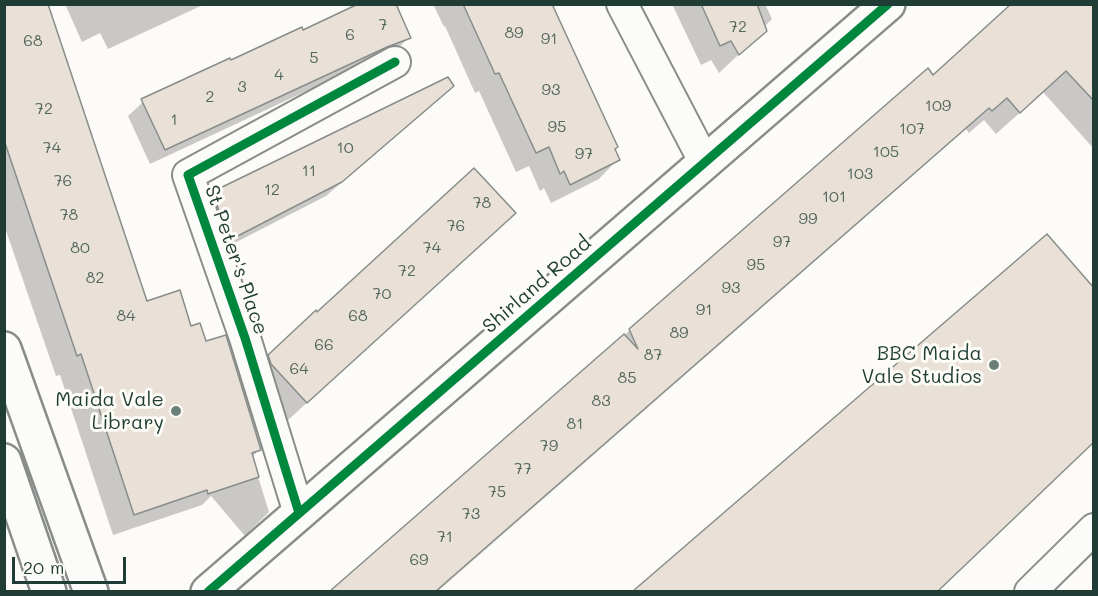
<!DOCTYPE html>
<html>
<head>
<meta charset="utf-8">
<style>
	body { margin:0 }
	#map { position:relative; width:1098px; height:596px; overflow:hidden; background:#fcfbf8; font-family:Mali,sans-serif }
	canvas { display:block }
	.frame { position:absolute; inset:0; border:6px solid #1f3d34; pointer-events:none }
	.scale { position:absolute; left:12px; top:557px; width:114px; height:27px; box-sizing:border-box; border:3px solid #1f3d34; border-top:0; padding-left:8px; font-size:18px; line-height:21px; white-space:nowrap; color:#1f3d34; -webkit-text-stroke:4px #fdfcf7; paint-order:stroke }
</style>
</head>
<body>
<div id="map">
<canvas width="1098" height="596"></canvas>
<div class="frame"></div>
<div class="scale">20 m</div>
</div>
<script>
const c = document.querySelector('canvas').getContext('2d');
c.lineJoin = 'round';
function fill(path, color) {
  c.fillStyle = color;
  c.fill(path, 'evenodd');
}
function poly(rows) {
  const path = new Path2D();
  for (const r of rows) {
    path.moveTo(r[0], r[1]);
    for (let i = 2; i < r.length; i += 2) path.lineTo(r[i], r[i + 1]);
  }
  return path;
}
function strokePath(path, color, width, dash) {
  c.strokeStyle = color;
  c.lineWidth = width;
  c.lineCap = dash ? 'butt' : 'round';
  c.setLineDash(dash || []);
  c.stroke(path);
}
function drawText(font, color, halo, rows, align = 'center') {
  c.font = font + ' Mali,sans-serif';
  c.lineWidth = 6;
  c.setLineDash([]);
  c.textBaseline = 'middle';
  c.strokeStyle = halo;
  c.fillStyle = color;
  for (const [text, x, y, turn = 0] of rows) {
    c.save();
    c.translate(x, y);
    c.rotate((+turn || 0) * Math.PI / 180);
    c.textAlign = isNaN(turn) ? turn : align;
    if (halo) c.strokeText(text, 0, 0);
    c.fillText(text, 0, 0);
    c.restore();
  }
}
fill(poly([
	[4,4,146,303,190,328,205,343,260,449,252,457,269,512,245,536,211,496,202,505,113,535,60,375,56,376,4,225],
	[65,4,205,4,108,49,100,33,82,42],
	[433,4,550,4,618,159,599,179,551,203,544,188,540,191,529,166,516,172,479,91,475,93,445,26,444,27],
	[672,4,765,4,772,19,764,27,765,30,719,73,711,60,701,65],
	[1094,4,1094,149,1043,92,996,134,984,120,969,133,966,129,437,592,332,592,630,330,933,77],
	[302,32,409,37,395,52,371,61,150,164,128,116,143,102],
	[452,86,326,196,215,253,199,208,213,193],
	[496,231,288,420,253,382,251,375,317,314],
	[1046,236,1094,441,936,592,636,592]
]), '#0003');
const building = poly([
	[4,4,48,4,147,301,180,290,191,326,200,323,206,341,226,335,261,450,252,453,259,477,208,494,207,490,134,515,81,354,77,356,4,140,4,4],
	[358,4,396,4,411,38,387,47,165,150,141,99,230,58,231,60,302,27,303,30,358,4],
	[463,4,552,4,618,147,615,149,620,160,570,185,564,171,560,174,549,147,536,153,499,73,495,74,463,4],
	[701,4,757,4,767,31,739,55,731,41,720,46,701,4],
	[1011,4,1094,4,1094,101,1066,71,1020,113,1007,98,992,111,989,108,436,591,330,591,624,334,638,349,629,329,928,68,933,75,1011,4],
	[448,77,454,86,342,182,230,240,212,192,448,77],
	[474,168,516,213,307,403,271,364,268,355,316,310,317,312,474,168],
	[1047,234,1094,288,1094,442,938,591,633,591,1047,234]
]);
fill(building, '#e9e1d8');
strokePath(building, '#888d8a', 1.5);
const street = poly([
	[622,4,705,163],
	[299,513,245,338,188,175,395,62],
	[1030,592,1094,529]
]);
const secondary = poly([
	[4,349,91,592],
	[4,461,49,592],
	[208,592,888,4]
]);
strokePath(street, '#888d8a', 34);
strokePath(secondary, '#888d8a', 38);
strokePath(street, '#fbfbf9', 30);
strokePath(secondary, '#fbfbf9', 33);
strokePath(poly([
	[299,513,245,338,188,175,395,62],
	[208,592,888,4]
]), '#00873e', 9);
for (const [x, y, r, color] of [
	[994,365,6,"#6c8079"],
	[176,411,6,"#6c8079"]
]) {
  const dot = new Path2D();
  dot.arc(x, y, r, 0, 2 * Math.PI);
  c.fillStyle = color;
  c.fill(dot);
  strokePath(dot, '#fdfcf7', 2);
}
drawText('16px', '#52665d', null, [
	["7",383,25],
	["72",738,27],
	["89",514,33],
	["6",350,35],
	["91",549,39],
	["68",33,41],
	["5",314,58],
	["4",279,75],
	["3",242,87],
	["93",551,90],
	["2",210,97],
	["109",938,106],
	["72",44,109],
	["1",174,120],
	["95",557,127],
	["107",912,129],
	["74",52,148],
	["10",345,148],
	["105",886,152],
	["97",584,154],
	["11",309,171],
	["103",860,174],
	["76",63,181],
	["12",272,190],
	["101",834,197],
	["78",482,203],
	["78",69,215],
	["99",808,219],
	["76",456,226],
	["97",782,242],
	["80",80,248],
	["74",432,248],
	["95",756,265],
	["72",407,271],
	["82",95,278],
	["93",731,288],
	["70",382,294],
	["91",704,310],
	["84",126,316],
	["68",358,316],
	["89",679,333],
	["66",324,345],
	["87",653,355],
	["64",299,369],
	["85",627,378],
	["83",601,401],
	["81",575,424],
	["79",549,446],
	["77",523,469],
	["75",497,492],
	["73",471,514],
	["71",445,537],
	["69",419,560]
]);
drawText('20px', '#1f3d34', '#fdfcf7', [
	["St Peter's Place",236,260,71],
	["Shirland Road",537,285,-41]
]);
drawText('20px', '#1f3d34', '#fdfcf7', [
	["BBC Maida",982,354],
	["Vale Studios",982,377],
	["Maida Vale",164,400],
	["Library",164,423]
], 'right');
</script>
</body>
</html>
